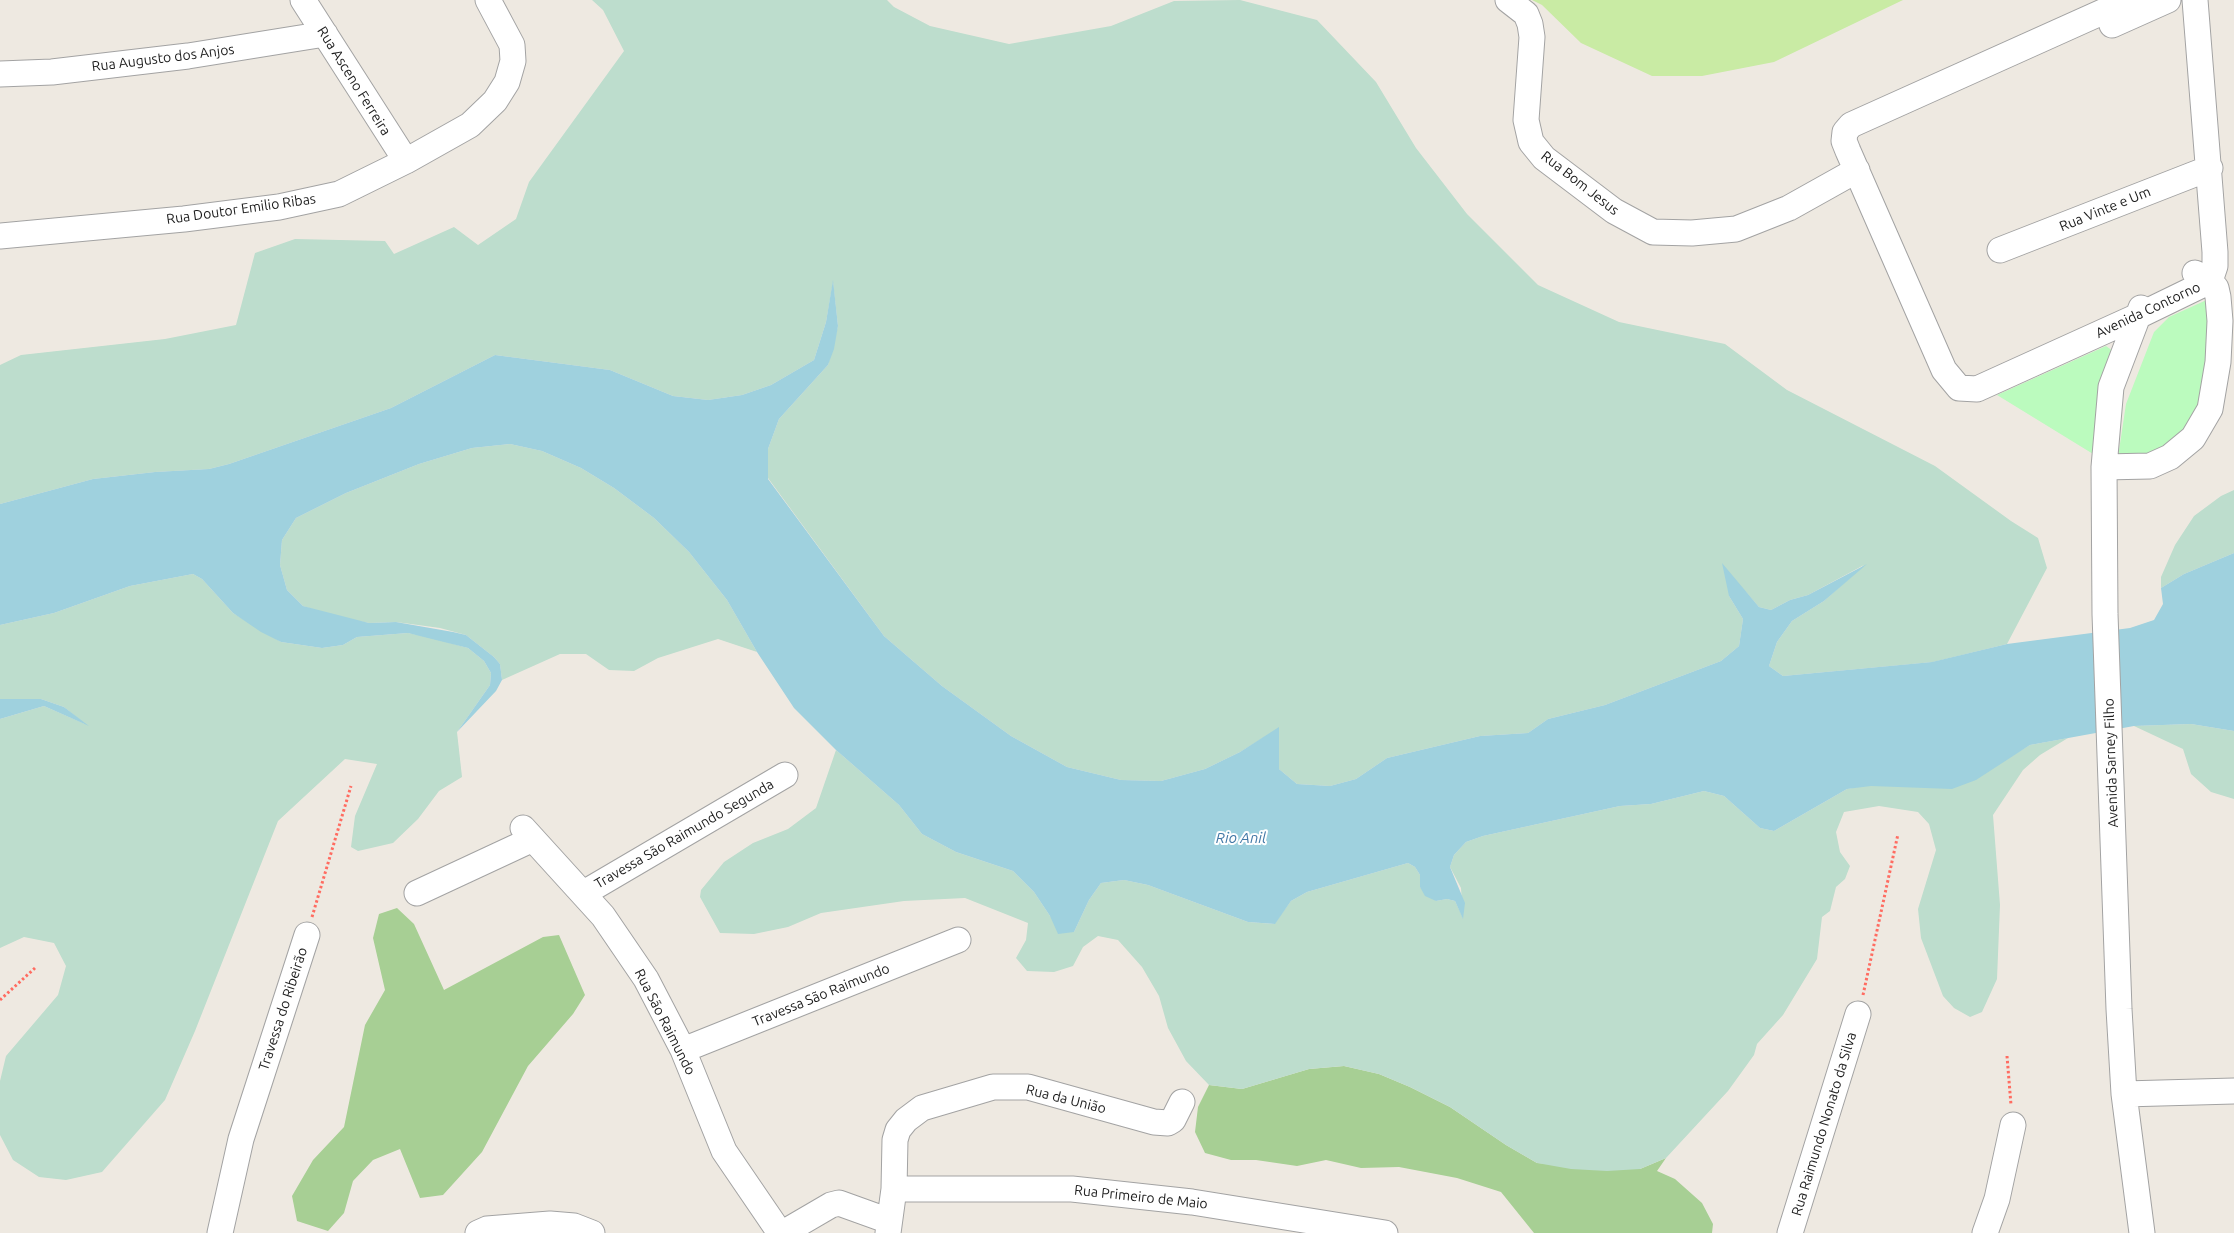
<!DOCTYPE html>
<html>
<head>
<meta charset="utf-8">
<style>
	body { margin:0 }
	canvas { display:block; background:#eee9e1 }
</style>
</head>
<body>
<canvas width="2234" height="1233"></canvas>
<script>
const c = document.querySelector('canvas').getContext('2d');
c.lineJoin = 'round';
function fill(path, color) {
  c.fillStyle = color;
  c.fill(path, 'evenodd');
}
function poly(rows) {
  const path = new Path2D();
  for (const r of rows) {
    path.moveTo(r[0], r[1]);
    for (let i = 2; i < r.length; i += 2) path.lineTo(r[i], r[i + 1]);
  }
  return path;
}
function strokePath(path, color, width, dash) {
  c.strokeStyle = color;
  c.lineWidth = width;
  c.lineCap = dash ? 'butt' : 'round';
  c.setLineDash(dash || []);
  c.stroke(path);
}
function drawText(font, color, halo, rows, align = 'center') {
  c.font = font + ' Ubuntu,sans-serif';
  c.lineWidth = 4;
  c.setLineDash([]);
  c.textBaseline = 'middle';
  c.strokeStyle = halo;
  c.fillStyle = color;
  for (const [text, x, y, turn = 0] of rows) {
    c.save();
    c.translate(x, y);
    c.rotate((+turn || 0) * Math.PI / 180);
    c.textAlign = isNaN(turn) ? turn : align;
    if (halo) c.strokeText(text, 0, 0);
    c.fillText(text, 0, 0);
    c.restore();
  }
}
fill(poly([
	[1532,0,1903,0,1774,62,1702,76,1652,76,1581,43,1542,5]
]), '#c9eba4');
fill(poly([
	[397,908,414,924,444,990,543,937,559,935,585,995,573,1014,528,1066,482,1152,443,1195,420,1198,400,1149,373,1160,353,1181,344,1213,328,1231,297,1221,292,1196,313,1160,344,1127,365,1025,385,990,373,938,379,914],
	[1344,1066,1379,1074,1410,1087,1450,1107,1506,1145,1537,1163,1640,1169,1666,1158,1657,1171,1675,1179,1702,1203,1713,1224,1712,1233,1534,1233,1501,1192,1457,1178,1399,1167,1361,1168,1326,1160,1297,1166,1256,1160,1231,1160,1205,1153,1195,1132,1198,1107,1209,1085,1242,1089,1309,1069]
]), '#a7cf94');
fill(poly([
	[592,0,887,0,894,7,930,26,1009,44,1111,26,1174,1,1240,0,1317,20,1376,82,1416,148,1467,214,1538,285,1619,322,1725,344,1787,390,1935,466,2011,521,2038,538,2047,568,2007,644,1933,662,1783,676,1769,666,1777,642,1792,621,1824,601,1864,565,1808,595,1790,600,1771,610,1759,607,1746,592,1729,596,1743,619,1739,646,1721,661,1605,705,1548,719,1528,733,1480,736,1387,758,1356,779,1330,786,1297,784,1279,769,1279,728,1240,752,1205,769,1161,781,1121,780,1067,767,1011,736,942,686,884,636,768,478,768,449,779,419,828,365,838,326,833,282,826,322,814,360,771,385,742,395,708,400,673,396,610,370,495,355,391,408,229,464,209,469,155,472,93,479,0,504,0,365,21,355,165,339,236,325,255,253,295,239,385,241,394,254,454,227,478,245,516,219,529,182,624,51,603,10],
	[510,444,542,451,581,468,614,488,654,518,689,552,727,600,757,652,718,639,658,658,634,671,609,670,586,654,560,654,502,680,500,664,494,657,466,635,440,628,396,622,369,623,332,616,303,606,287,590,280,565,282,540,296,518,346,493,419,464,472,448],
	[2234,490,2234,553,2184,574,2161,588,2161,577,2175,545,2194,516,2221,496],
	[193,574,202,579,233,613,281,642,322,648,343,645,357,637,408,633,428,637,468,648,484,661,491,673,490,685,457,732,462,777,439,791,418,819,393,843,358,851,351,847,355,816,377,764,345,759,278,821,195,1031,165,1100,102,1172,66,1180,39,1177,13,1160,0,1135,0,1081,6,1056,58,995,66,966,54,943,24,937,0,948,0,719,44,706,85,724,64,707,41,699,0,699,0,625,54,613,130,586],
	[2191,724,2234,731,2234,799,2211,792,2191,774,2183,749,2134,726],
	[2068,738,2040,755,2023,770,1993,815,2000,905,1997,979,1982,1012,1970,1017,1954,1008,1943,996,1921,938,1918,909,1936,850,1929,824,1918,812,1879,806,1844,812,1836,832,1840,852,1850,866,1845,879,1836,887,1830,911,1822,917,1817,959,1783,1015,1757,1044,1754,1055,1728,1091,1666,1158,1640,1169,1607,1171,1571,1169,1537,1163,1506,1145,1450,1107,1410,1087,1379,1074,1344,1066,1309,1069,1242,1089,1209,1085,1186,1061,1168,1028,1159,996,1142,967,1118,940,1098,936,1083,947,1073,966,1054,972,1027,971,1016,958,1026,940,1028,923,965,898,904,901,821,913,788,927,754,934,720,933,700,897,701,890,724,862,753,843,788,829,816,808,836,750,899,805,922,834,956,852,1013,871,1034,892,1050,916,1074,932,1089,900,1101,883,1124,880,1148,885,1248,922,1274,924,1291,901,1307,892,1408,863,1415,867,1420,875,1420,887,1436,901,1447,899,1455,901,1463,918,1461,888,1450,867,1454,855,1466,842,1483,836,1620,806,1651,804,1704,791,1724,796,1760,828,1774,831,1847,789,2005,760,2030,745]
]), '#bdddcd');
fill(poly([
	[2211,298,2206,392,2192,422,2170,449,2142,460,2118,457,2126,404,2154,332,2169,317],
	[2106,346,2117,354,2098,457,1997,395]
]), '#bbfbbe');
fill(poly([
	[833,280,838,326,834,349,828,365,779,419,768,449,768,479,884,636,942,686,1011,736,1067,767,1121,780,1161,781,1205,769,1240,752,1279,727,1279,769,1297,784,1330,786,1356,779,1387,758,1480,736,1528,733,1548,719,1605,705,1721,661,1739,646,1743,619,1729,596,1722,563,1759,607,1771,610,1790,600,1808,595,1867,564,1824,601,1792,621,1777,642,1769,666,1783,676,1932,662,2007,644,2130,628,2154,620,2163,604,2161,588,2184,574,2234,553,2234,731,2191,724,2134,726,2030,745,1976,780,1952,789,1871,786,1847,789,1774,831,1760,828,1724,796,1704,791,1651,804,1620,806,1483,836,1466,842,1454,855,1450,867,1465,903,1463,919,1455,901,1447,899,1436,901,1425,896,1420,887,1420,875,1415,867,1408,863,1307,892,1291,901,1275,924,1248,922,1148,885,1124,880,1101,883,1089,900,1074,932,1058,934,1050,916,1034,892,1013,871,956,852,922,834,899,805,836,750,794,708,757,652,727,600,689,552,654,518,614,488,581,468,542,451,510,444,472,448,419,464,346,493,296,518,282,540,280,565,287,590,303,606,369,623,396,622,453,632,466,635,494,657,500,664,502,680,496,691,457,732,490,685,491,673,484,661,468,648,408,633,357,637,343,645,322,648,281,642,261,632,233,613,202,579,193,574,130,586,54,613,0,625,0,504,93,479,155,472,209,469,229,464,391,408,495,355,610,370,673,396,708,400,742,395,771,385,814,360,826,322],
	[0,699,41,699,64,707,89,726,44,706,0,719]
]), '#9fd1de');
const minor = poly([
	[303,0,406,161],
	[1508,0,1526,14,1530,24,1532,37,1526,120,1531,142,1544,158,1614,211,1653,232,1692,233,1736,229,1789,208,1857,170],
	[2129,0,1851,125,1845,132,1844,141,1848,151,1944,370,1959,388,1977,389,2138,316,2210,281,2215,266,2215,252,2195,0],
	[2112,25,2168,0],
	[0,74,52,72,188,56,325,34],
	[0,236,184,219,279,207,339,194,406,161,470,125,495,101,507,82,513,61,512,45,488,0],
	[2000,250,2210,168],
	[2141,308,2111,387,2104,467,2105,614,2119,1009,2124,1094,2142,1233],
	[2104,467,2150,466,2170,457,2193,438,2210,409,2218,362,2220,321,2218,297,2216,288,2210,281,2195,273],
	[523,828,603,916,646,979,683,1050,724,1151,780,1233],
	[417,893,533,839],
	[584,893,785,775],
	[683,1050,958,940],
	[2124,1094,2234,1091],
	[894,1189,1072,1189,1192,1202,1385,1233],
	[220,1233,241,1139,307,935],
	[478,1233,487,1229,550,1224,574,1226,592,1233],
	[783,1233,831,1205,839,1203,889,1221],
	[888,1233,894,1189,895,1140,898,1130,906,1120,922,1108,993,1087,1028,1087,1154,1122,1168,1123,1173,1120,1182,1102],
	[1790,1233,1858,1014],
	[1985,1233,1997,1199,2013,1125]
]);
strokePath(minor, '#a3a3a3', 27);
strokePath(poly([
	[312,917,351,786],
	[1863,995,1898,834],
	[0,1000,35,968],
	[2007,1056,2011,1105]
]), '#ff6c61', 3, [2.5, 2.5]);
strokePath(minor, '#fff', 25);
drawText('14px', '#1c1c1c', '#fff', [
	["Rua Augusto dos Anjos",163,58,-7],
	["Rua Asceno Ferreira",354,81,58],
	["Rua Bom Jesus",1580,183,38],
	["Rua Doutor Emilio Ribas",241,209,-8],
	["Rua Vinte e Um",2105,209,-22],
	["Avenida Contorno",2148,310,-25],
	["Avenida Sarney Filho",2111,763,-92],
	["Travessa São Raimundo Segunda",684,834,-30],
	["Travessa São Raimundo",821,995,-22],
	["Travessa do Ribeirão",283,1009,-72],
	["Rua São Raimundo",665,1022,63],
	["Rua da União",1066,1099,14],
	["Rua Raimundo Nonato da Silva",1824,1124,-73],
	["Rua Primeiro de Maio",1141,1197,6]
]);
drawText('italic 15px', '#4278a6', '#fff', [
	["Rio Anil",1241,838]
]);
</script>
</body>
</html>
